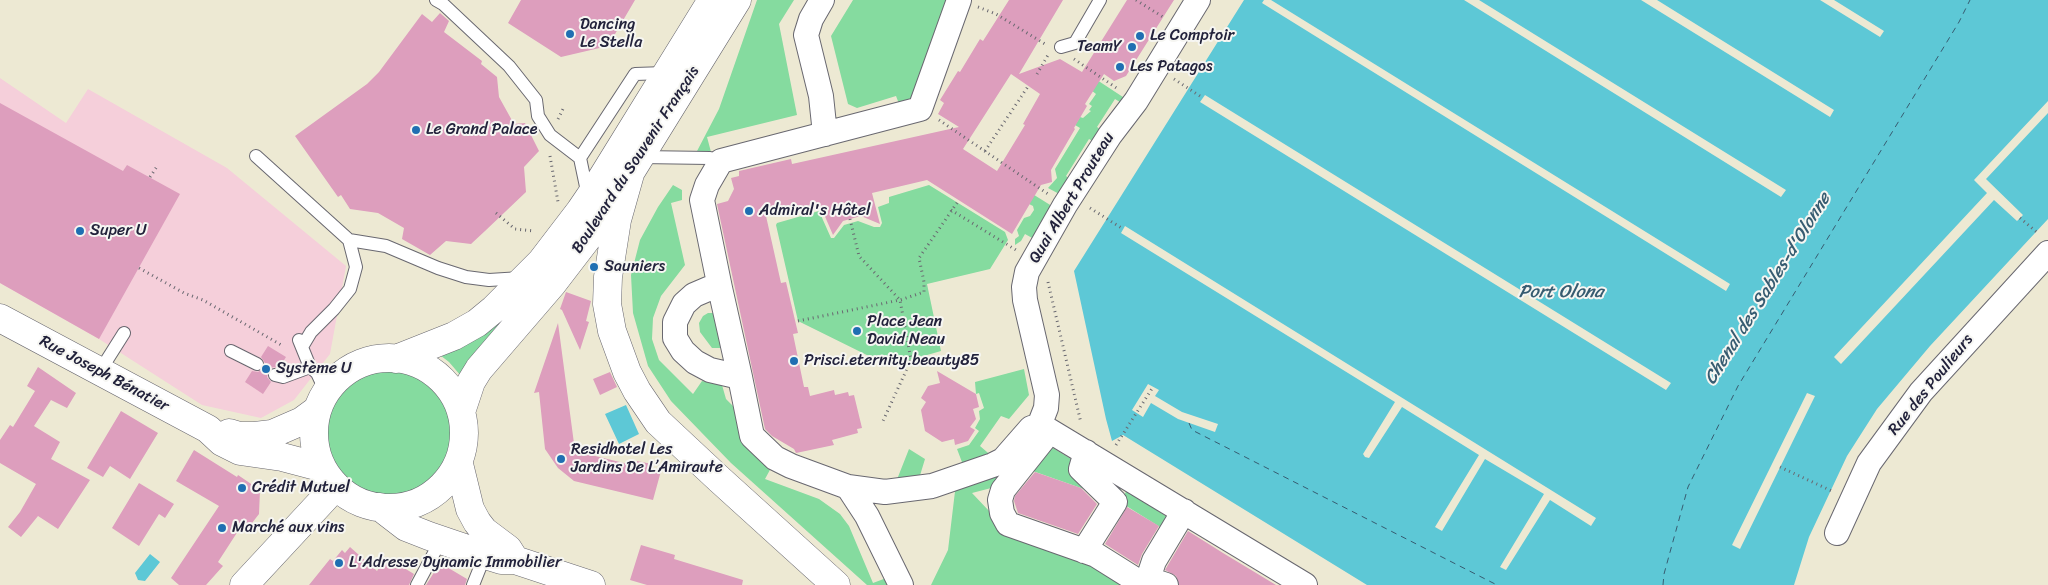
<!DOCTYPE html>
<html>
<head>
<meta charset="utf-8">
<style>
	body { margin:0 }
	canvas { display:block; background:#ede9d3 }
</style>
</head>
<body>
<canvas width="2048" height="585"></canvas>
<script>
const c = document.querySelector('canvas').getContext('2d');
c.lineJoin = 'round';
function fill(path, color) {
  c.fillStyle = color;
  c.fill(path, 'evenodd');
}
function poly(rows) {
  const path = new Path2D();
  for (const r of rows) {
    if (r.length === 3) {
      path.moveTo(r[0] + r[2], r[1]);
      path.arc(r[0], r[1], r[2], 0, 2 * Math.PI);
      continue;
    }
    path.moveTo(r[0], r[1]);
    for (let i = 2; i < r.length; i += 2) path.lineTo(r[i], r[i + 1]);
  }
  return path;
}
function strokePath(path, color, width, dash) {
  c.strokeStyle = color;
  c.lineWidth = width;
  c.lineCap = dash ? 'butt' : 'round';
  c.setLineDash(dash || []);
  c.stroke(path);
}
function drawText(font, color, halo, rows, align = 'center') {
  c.font = font + ' Sriracha,sans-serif';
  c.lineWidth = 4;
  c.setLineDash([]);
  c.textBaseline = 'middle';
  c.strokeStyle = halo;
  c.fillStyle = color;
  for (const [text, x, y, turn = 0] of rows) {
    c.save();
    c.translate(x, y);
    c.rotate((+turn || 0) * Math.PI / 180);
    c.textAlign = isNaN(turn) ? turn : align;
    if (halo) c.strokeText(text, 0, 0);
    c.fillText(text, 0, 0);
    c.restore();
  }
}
fill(poly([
	[0,78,66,123,88,89,227,168,346,266,330,354,294,400,261,418,202,405,99,339,0,283]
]), '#f5cfda');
fill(poly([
	[757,0,794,0,779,24,797,115,707,137,711,152,696,153,719,109],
	[853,0,950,0,928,86,901,109,896,96,857,108,848,104,831,36],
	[1097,80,1126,99,1123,104,1115,99,1097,127,1104,132,1096,143,1089,139,1066,176,1072,181,1063,196,1048,188,1057,178,1055,169,1080,128,1075,125,1080,117,1083,118,1091,111,1089,110,1092,106,1089,104,1096,94,1091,90],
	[673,185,682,190,682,200,671,203,685,265,661,296,653,318,652,339,659,360,693,394,702,381,722,385,726,399,741,414,750,451,771,468,765,479,819,499,840,514,849,526,873,583,889,577,892,585,867,585,731,463,671,401,648,366,633,313,631,275,640,240,658,207],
	[929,185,1005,232,1008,240,990,269,927,284,941,351,889,366,798,321,776,225,777,223,819,211,831,238,834,238,844,225,858,221,874,227,880,227,882,223,878,207,889,203,889,197],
	[1031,193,1055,208,1034,239,1025,234,1021,241,1015,245,1015,239,1019,236,1017,230,1024,218,1030,216,1034,210,1033,206,1027,203],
	[708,313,714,313,721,348,712,348,700,332,699,323,703,316],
	[495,316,506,327,461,376,449,362,436,352],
	[1024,369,1029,395,1009,419,1001,416,980,446,994,458,965,470,957,449,969,445,979,431,975,428,980,419,979,411,984,408,979,393,976,394,975,382],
	[390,434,63],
	[1043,442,1121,489,1118,495,1098,494,1027,469],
	[909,449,925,459,918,482,896,482],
	[1004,468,995,487,972,493,1007,530,1086,557,1132,585,931,585,948,550,956,483],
	[1127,490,1173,521,1168,532,1120,502]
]), '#85db9f');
fill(poly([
	[1244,0,2048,0,2048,219,1930,346,1877,409,1847,456,1809,537,1794,585,1367,585,1123,435,1112,441,1106,419,1074,271],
	[626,405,639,434,619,444,605,414],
	[150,554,160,562,145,581,138,580,135,573]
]), '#5dc8d6');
fill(poly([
	[1264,0,1271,0,1730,284,1726,291,1262,3],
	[1464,0,1479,0,1786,190,1781,197],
	[1641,0,1657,0,1834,110,1830,117],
	[1820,0,1834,0,1884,31,1880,37],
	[1205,95,1671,383,1666,390,1200,102],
	[2048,101,2048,113,1986,179,2023,215,2017,221,1994,200,1841,364,1834,357,1987,193,1974,180],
	[1125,226,1596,518,1591,526,1550,500,1506,570,1500,567,1544,494,1485,459,1442,531,1435,527,1479,455,1402,407,1369,458,1365,457,1363,454,1395,402,1121,233],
	[1148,384,1159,390,1155,396,1182,412,1218,424,1215,432,1178,419,1151,403,1143,417,1132,410],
	[1807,393,1815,396,1740,549,1732,545]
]), '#ede9d3');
strokePath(poly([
	[1189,423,1192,430,1497,585],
	[1663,585,1664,574,1688,487,1738,386,1959,22,1970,0]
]), '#375c71', 1, [6, 5]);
fill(poly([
	[521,0,635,0,608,46,561,57,508,23],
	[1009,0,1063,0,1019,74,1060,59,1082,72,1127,0,1174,0,1126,76,1114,81,1104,74,1085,104,1087,106,1074,128,1075,129,1051,170,1052,182,1041,185,1012,234,927,180,872,193,880,224,861,216,843,221,833,235,820,205,766,216,781,283,786,282,798,333,793,334,804,387,808,387,810,396,834,390,835,395,848,392,849,396,854,395,862,428,857,429,858,433,832,440,834,445,796,453,794,449,772,436,765,429,717,204,728,201,734,189,731,178,739,176,739,171,791,159,792,164,959,127,938,114,944,103,940,100,958,71,960,72,980,39,983,41],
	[1011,74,1040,94,1023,124,1025,125,997,171,963,149],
	[440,13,449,21,444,32,482,61,481,64,497,77,499,97,514,124,525,123,539,151,524,167,526,192,485,231,471,244,446,241,430,255,402,239,404,228,378,213,350,209,341,195,338,197,295,136,367,84,379,72,422,14,432,22],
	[0,103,123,171,127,165,180,194,99,339,0,283],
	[566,292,591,301,586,321,589,322,580,350,562,310,560,309],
	[558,323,575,451,636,466,637,461,652,464,652,469,661,471,653,500,574,481,558,468,545,449,539,392,534,393],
	[268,346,286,357,279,368,273,367,269,370,267,377,271,382,263,394,245,382,252,371,258,372,264,368,265,363,261,357],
	[38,367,76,393,67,408,51,400,34,426,60,442,51,459,90,480,58,529,38,516,21,537,8,527,20,512,36,484,0,463,0,440,10,425,13,427,35,391,27,386],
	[937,371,976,394,979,407,973,409,976,419,970,427,975,430,968,441,955,445,954,439,942,442,925,431,921,410,926,402,921,398,928,386,940,383],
	[610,372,617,387,600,395,593,379],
	[121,411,158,433,130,479,110,466,103,477,87,468],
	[194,450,237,477,238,475,260,490,259,514,245,532,240,528,218,562,223,566,206,585,179,585,171,578,219,506,176,481],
	[1035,472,1081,488,1097,504,1078,534,1018,513,1014,501,1015,496],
	[139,483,174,504,165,518,159,514,139,546,112,528],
	[1127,507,1159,526,1142,554,1138,565,1105,544],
	[1188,531,1223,553,1276,585,1179,585,1176,576,1165,570],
	[641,545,675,555,674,559,743,580,742,585,647,585,630,580],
	[350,547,377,571,386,557,414,574,409,585,309,585,330,559,333,561,342,550,345,553],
	[440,563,467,579,465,585,426,585]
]), '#dd9ebd');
const lane = poly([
	[436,0,443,4,509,66,536,100,538,116,550,135,580,158,588,196],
	[1061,47,1075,43,1100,0],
	[256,156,349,240,386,246,438,268,466,277,489,280,521,278],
	[640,157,710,158,721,161],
	[580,158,635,74,665,73],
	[299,340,310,367,317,373,326,392],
	[302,347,311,332,334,309,350,289,356,267,349,240],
	[231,351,257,364],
	[100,371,124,333],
	[275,375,283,377,310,367],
	[417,585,441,540],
	[473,585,485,555]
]);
const street = poly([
	[822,0,811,19,806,35,821,96,825,134],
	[959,0,920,109,721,161,707,185,702,200,720,288,708,289,694,295,684,304,675,322,675,338,683,351,695,362,710,370,740,377,752,436,775,458,791,466,848,487,885,492,932,486,993,465,1003,460,1031,428,1039,426],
	[720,288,740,377],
	[1039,426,1046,408,1047,395,1025,300,1024,287,1027,272,1065,205,1110,135,1136,101,1198,0],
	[1039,426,1045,428,1305,585],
	[1050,431,1003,490,1000,500,1002,513,1008,524,1096,555,1139,582,1148,579,1166,585],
	[848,487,867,516,901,585],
	[1837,533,1869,463,1921,392,2048,253],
	[1084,551,1115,502,1081,469,1086,452],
	[1148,579,1154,561,1184,511]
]);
const secondary = poly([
	[630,174,617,220,608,277,607,304,612,331,627,372,637,391,658,422,719,479,836,585],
	[0,318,208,429,222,442,240,451,282,457,320,467],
	[389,433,75],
	[396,359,454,336,477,323,494,309,541,262,580,211,597,186,712,0],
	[461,412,471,382,479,369,553,283,599,223,737,0],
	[229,433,239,436,255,436,272,434,302,421,317,410],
	[459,464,470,509,477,522,484,531,508,549,515,560],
	[380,507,406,527,429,536,485,555,501,560,515,560,591,585],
	[244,585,336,486]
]);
strokePath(lane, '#696870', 14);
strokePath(street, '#696870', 26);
strokePath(secondary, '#696870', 29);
strokePath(poly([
	[1136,0,1163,17],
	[978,7,996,14,1045,44],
	[1074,59,1118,89],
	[1037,74,1048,55],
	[1174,79,1203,98],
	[558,119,563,109],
	[939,120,1048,194],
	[985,151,1029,85],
	[550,156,558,202],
	[150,177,158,165],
	[1090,208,1123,229],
	[951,210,1016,250],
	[496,213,515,229,534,231],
	[2020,218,2039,234],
	[850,219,859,256,900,300,911,360,883,421],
	[139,268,184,293,203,300,283,346],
	[1048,282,1081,423],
	[798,321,900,300,924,292,924,282,919,258,959,200],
	[1116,445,1153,387],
	[1780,467,1834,492]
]), '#696870', 3, [1, 4]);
strokePath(lane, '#fff', 12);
strokePath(street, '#fff', 24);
strokePath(secondary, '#fff', 28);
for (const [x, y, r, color] of [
	[570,34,5,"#1f6fb2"],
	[1140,36,5,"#1f6fb2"],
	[1132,47,5,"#1f6fb2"],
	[1120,67,5,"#1f6fb2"],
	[416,130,5,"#1f6fb2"],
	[749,211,5,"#1f6fb2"],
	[80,231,5,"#1f6fb2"],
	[594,267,5,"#1f6fb2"],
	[857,331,5,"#1f6fb2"],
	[794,361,5,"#1f6fb2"],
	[266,369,5,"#1f6fb2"],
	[561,459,5,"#1f6fb2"],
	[242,488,5,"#1f6fb2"],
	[222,528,5,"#1f6fb2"],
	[339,563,5,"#1f6fb2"]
]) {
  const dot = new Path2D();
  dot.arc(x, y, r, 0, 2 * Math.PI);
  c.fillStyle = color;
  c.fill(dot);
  strokePath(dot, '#f6f6f2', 2);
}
drawText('16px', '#22223b', '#f6f6f2', [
	["Dancing",580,25],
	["Le Stella",580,43],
	["Le Comptoir",1150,36],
	["TeamY",1122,47,"right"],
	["Les Patagos",1130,67],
	["Le Grand Palace",426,130],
	["Admiral's Hôtel",759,211],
	["Super U",90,231],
	["Sauniers",604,267],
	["Place Jean",867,322],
	["David Neau",867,340],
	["Prisci.eternity.beauty85",804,361],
	["Système U",276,369],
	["Residhotel Les",571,450],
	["Jardins De L’Amiraute",571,468],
	["Crédit Mutuel",252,488],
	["Marché aux vins",232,528],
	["L'Adresse Dynamic Immobilier",349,563]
], 'left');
drawText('16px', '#22223b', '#f6f6f2', [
	["Boulevard du Souvenir Français",636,160,-57],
	["Quai Albert Prouteau",1072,198,-59],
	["Rue Joseph Bénatier",104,374,28],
	["Rue des Poulieurs",1931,385,-51]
]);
drawText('italic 18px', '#375c71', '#f6f6f2', [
	["Chenal des Sables-d'Olonne",1768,289,-58],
	["Port Olona",1561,292]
]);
</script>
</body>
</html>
